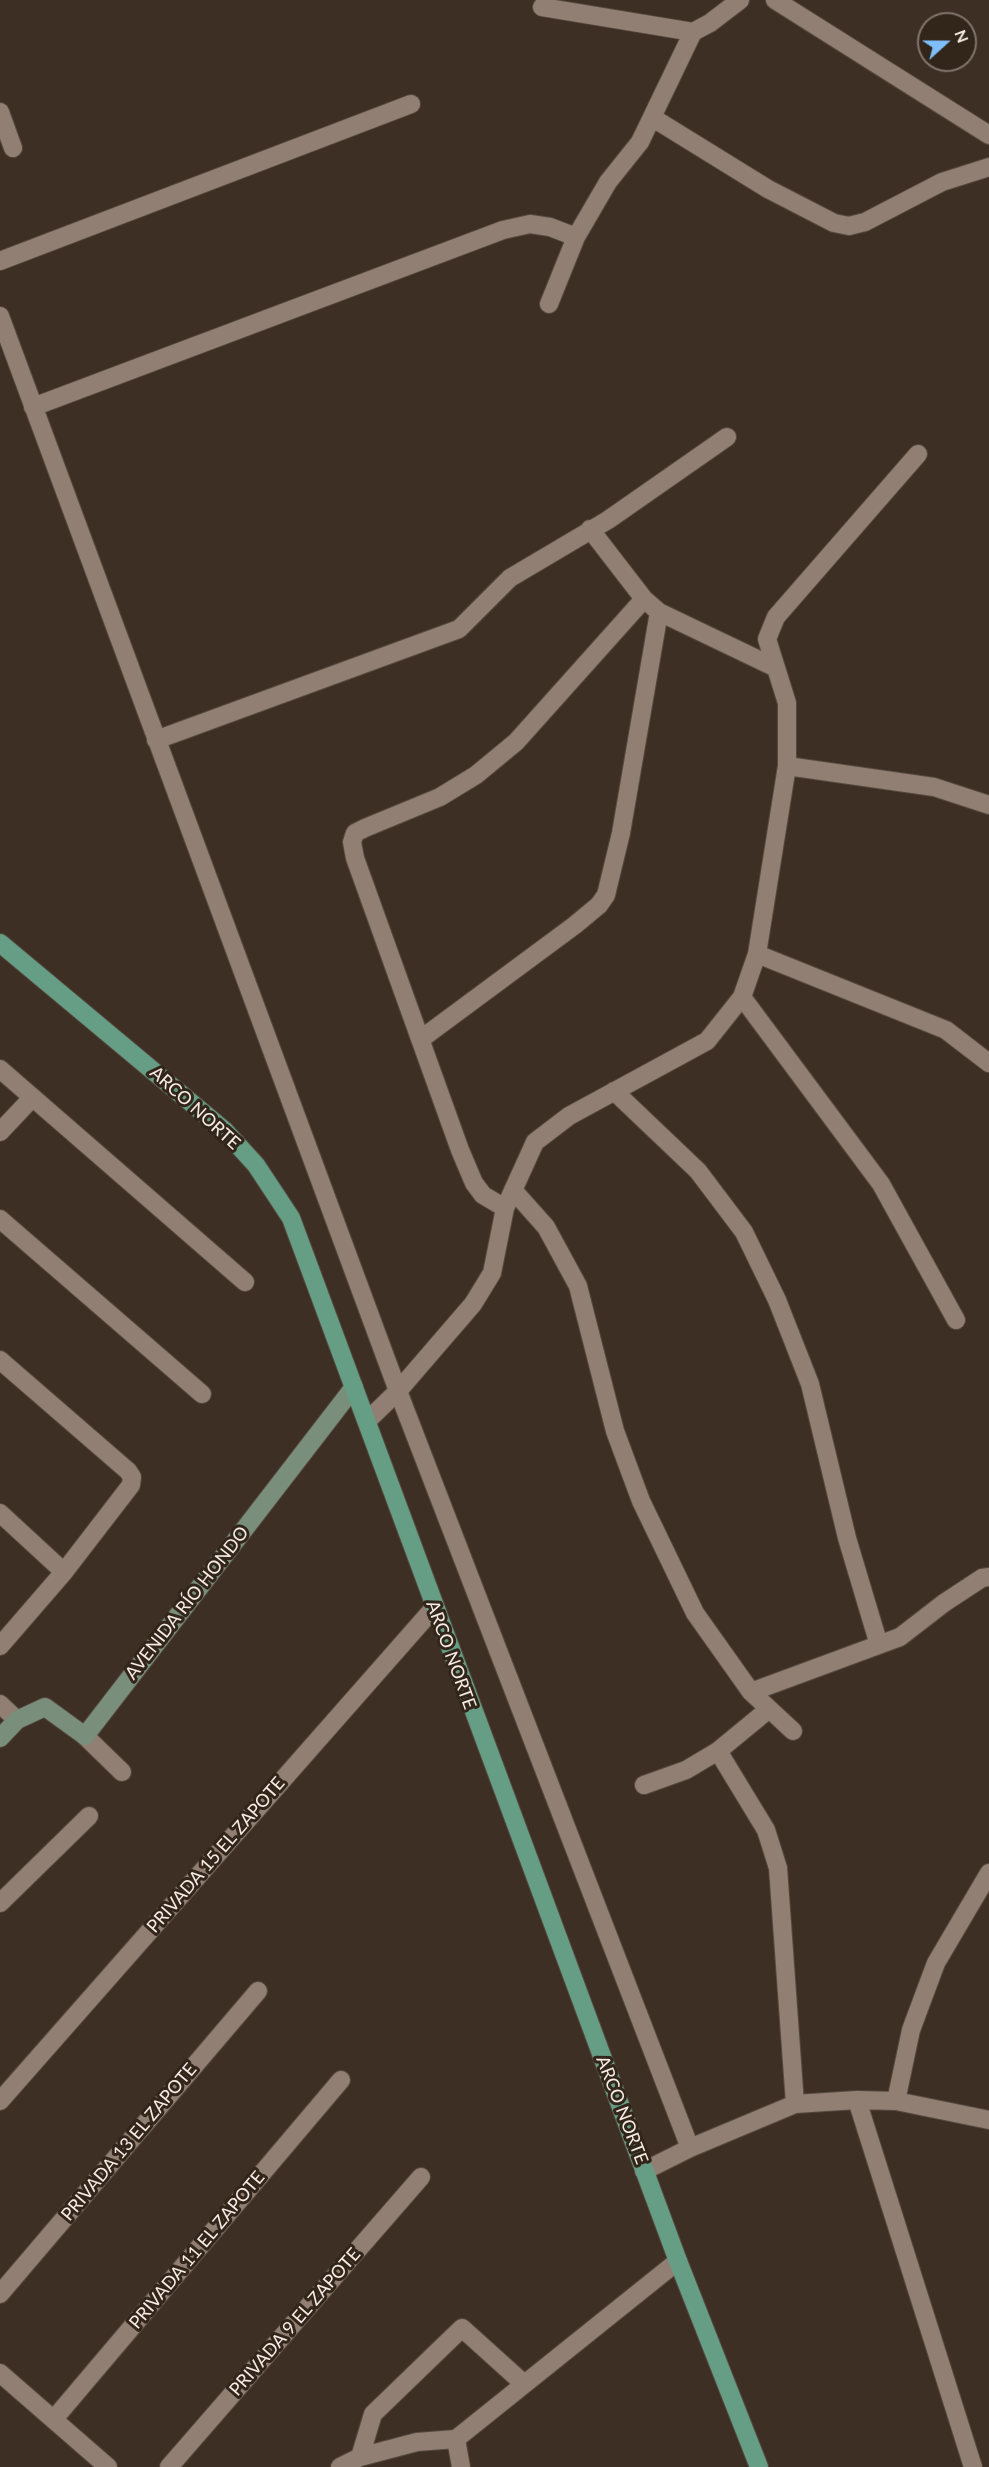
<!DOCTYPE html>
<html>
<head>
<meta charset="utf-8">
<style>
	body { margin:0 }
	#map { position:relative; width:989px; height:2467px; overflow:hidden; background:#3d2f23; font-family:Lato,sans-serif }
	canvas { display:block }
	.north { position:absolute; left:917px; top:12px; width:60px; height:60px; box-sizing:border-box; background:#32251a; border:2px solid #80756b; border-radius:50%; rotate:69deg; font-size:16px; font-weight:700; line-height:24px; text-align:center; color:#f6ece5 }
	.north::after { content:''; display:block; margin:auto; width:21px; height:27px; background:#7ebef9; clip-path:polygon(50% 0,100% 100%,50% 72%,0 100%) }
</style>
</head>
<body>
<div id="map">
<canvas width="989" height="2467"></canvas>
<div class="north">N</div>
</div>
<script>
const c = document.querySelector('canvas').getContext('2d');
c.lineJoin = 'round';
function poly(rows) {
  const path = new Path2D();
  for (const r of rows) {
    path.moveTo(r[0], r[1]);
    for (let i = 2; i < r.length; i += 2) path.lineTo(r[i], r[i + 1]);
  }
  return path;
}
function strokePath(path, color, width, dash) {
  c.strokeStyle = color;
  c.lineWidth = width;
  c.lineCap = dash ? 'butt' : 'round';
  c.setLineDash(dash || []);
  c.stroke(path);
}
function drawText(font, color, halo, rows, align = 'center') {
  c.font = font + ' Lato,sans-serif';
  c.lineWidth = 6;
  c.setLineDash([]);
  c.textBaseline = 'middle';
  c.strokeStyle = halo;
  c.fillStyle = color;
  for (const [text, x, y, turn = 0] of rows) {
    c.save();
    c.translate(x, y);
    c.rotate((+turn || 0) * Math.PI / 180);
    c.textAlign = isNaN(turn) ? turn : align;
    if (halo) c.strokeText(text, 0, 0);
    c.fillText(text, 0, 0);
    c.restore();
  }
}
const street = poly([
	[775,0,989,135],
	[542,7,693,32,710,23,740,0],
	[0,112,13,148],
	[653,118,768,189,834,223,849,226,865,222,942,182,989,167],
	[0,261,411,104],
	[549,304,576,237,608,182,640,142,693,32],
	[0,316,398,1391,690,2148],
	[33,407,503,230,530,224,550,227,576,237],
	[590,529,644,599,659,612,776,668],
	[156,740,459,629,510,578,608,520,727,437],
	[787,766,934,787,989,805],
	[757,954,946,1030,989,1063],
	[742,997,881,1184,956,1320],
	[421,1039,575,925,599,905,606,895,621,833,659,612],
	[0,1069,245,1282],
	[614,1091,698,1171,744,1232,777,1300,810,1384,847,1538,879,1645],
	[0,1132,32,1098],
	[513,1190,546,1227,578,1286,615,1431,641,1501,695,1613,751,1692,793,1731],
	[505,1208,483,1195,474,1183,460,1150,355,858,352,842,355,833,365,828,440,797,476,775,516,742,644,599],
	[0,1219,202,1394],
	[0,1360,128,1471,132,1477,131,1485,64,1572,0,1646],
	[367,1421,398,1391,473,1304,492,1273,505,1208,535,1142,569,1116,707,1041,742,997,757,954,787,766,787,703,767,639,776,617,918,454],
	[0,1513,64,1572],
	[751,1692,900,1637,944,1603,982,1578,989,1577],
	[0,1704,17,1720],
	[85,1736,122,1772],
	[718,1751,766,1830,778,1868,795,2104],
	[644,1785,686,1770,718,1751,769,1709],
	[0,1903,89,1816],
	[857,2100,973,2467],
	[0,2101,433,1609],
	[896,2101,911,2030,936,1963,989,1873],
	[644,2171,690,2148,795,2104,857,2100,896,2101,989,2120],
	[0,2294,258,1991],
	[0,2373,108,2467],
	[54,2419,341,2080],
	[456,2439,678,2261],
	[456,2439,461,2467],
	[360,2457,373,2414,462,2328,523,2383],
	[169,2467,421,2177],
	[340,2467,360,2457,417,2442,456,2439]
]);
const secondary = poly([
	[0,1738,17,1720,45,1707,85,1736,354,1387]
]);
const primary = poly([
	[0,943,225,1131,256,1165,291,1218,678,2261,759,2467]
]);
strokePath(street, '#564a40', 20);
strokePath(secondary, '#564a40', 20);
strokePath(primary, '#564a40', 20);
strokePath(street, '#907f72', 18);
strokePath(secondary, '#7a8e7c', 18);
strokePath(primary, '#659d85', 18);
drawText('18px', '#f6ece5', '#32251a', [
	["ARCO NORTE",195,1108,42],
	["AVENIDA RÍO HONDO",187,1603,-52],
	["ARCO NORTE",451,1655,70],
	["PRIVADA 15 EL ZAPOTE",216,1855,-49],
	["ARCO NORTE",622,2110,69],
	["PRIVADA 13 EL ZAPOTE",129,2142,-50],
	["PRIVADA 11 EL ZAPOTE",197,2250,-50],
	["PRIVADA 9 EL ZAPOTE",295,2322,-49]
]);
</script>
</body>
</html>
